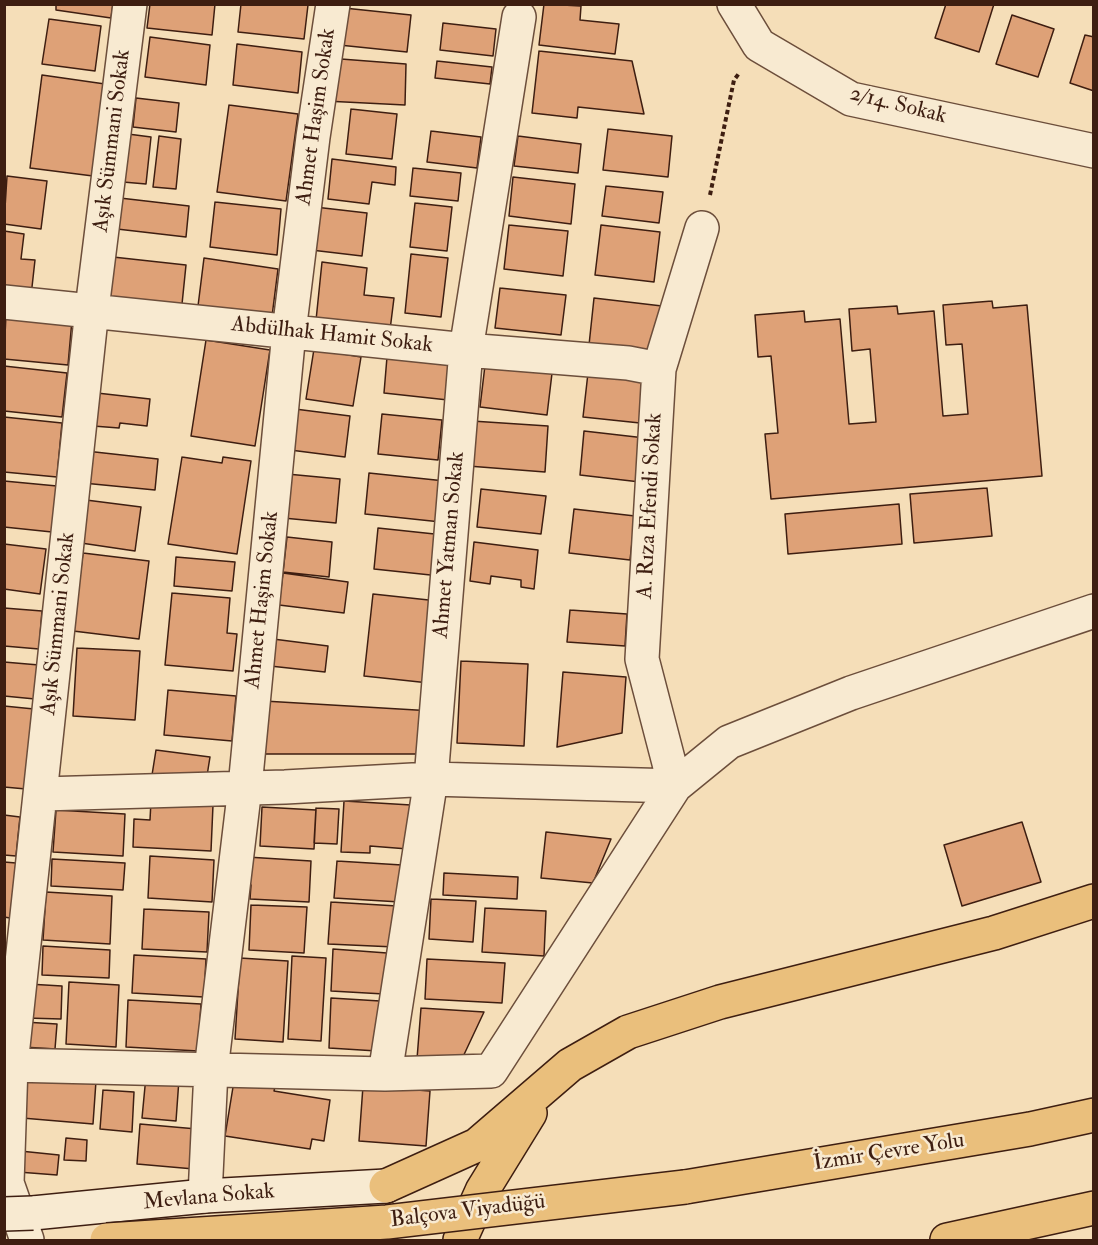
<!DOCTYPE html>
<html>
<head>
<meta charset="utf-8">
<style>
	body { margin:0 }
	#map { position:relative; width:1098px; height:1245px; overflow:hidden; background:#f5deb8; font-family:"IM FELL Double Pica",serif }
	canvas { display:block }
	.frame { position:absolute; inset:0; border:6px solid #3e1e11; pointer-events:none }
</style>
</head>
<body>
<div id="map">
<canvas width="1098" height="1245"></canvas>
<div class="frame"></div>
</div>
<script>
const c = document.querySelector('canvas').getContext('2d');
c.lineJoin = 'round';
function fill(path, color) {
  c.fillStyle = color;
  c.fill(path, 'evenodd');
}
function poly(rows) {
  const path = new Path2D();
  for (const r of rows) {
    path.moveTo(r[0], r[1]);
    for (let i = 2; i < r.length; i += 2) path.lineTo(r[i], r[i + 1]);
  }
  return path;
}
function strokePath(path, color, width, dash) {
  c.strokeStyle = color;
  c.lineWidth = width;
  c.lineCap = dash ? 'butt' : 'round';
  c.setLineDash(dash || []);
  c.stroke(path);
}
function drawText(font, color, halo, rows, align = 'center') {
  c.font = font + ' "IM FELL Double Pica",serif';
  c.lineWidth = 5;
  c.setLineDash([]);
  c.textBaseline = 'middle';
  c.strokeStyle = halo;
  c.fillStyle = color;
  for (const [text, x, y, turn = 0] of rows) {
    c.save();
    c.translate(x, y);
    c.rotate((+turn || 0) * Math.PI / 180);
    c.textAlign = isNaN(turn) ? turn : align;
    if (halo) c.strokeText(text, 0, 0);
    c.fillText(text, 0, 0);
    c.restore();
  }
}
const building = poly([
	[56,4,113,4,111,18,56,10,56,4],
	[150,4,215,4,212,35,147,28,150,4],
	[241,4,308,5,304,39,238,32,241,4],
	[544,4,581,6,580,20,619,24,615,54,539,45,544,4],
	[946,4,994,4,979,52,935,38,946,4],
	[344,8,411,15,407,52,339,45,344,8],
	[1012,15,1054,29,1038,77,996,64,1012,15],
	[49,19,101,26,95,71,42,64,49,19],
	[443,23,496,29,493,56,440,50,443,23],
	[1085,35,1094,37,1094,91,1070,83,1085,35],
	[150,37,210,45,206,85,145,77,150,37],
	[237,44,302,52,298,93,233,85,237,44],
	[539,51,632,61,644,114,578,107,577,118,532,113,539,51],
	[328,58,406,64,405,105,325,101,328,58],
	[437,61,492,67,490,84,435,78,437,61],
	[42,75,105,84,93,176,30,168,42,75],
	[136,98,179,103,176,132,133,127,136,98],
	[229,105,298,114,286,201,217,192,229,105],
	[351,109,397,114,392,159,346,154,351,109],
	[608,129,672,136,668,177,603,170,608,129],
	[431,131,481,137,477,168,427,162,431,131],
	[128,134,151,137,146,184,123,182,128,134],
	[159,136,181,139,176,189,153,187,159,136],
	[518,136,581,144,578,173,514,166,518,136],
	[332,159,396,167,395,185,372,182,369,204,328,199,332,159],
	[413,168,461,173,458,201,410,196,413,168],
	[7,176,47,181,41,229,4,224,7,176],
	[513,177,575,184,571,224,509,216,513,177],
	[606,186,663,192,659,223,602,216,606,186],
	[120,198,189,206,186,237,117,229,120,198],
	[215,202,281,209,277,255,210,247,215,202],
	[415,203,452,207,447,251,410,247,415,203],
	[315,207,367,213,362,256,311,250,315,207],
	[509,225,568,231,563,276,504,269,509,225],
	[601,225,660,232,654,282,595,275,601,225],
	[4,231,24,234,21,259,35,260,31,296,4,293,4,231],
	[411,254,448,258,441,317,405,313,411,254],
	[113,257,186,265,181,314,108,307,113,257],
	[204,258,278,269,271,324,197,314,204,258],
	[322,262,367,268,364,295,394,298,389,338,315,330,322,262],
	[500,288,566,295,561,335,495,328,500,288],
	[594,298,662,306,657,353,589,345,594,298],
	[992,301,993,308,1027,305,1042,476,771,499,765,434,778,433,771,356,758,357,755,315,804,311,805,322,840,319,849,424,876,422,870,349,852,351,849,309,897,306,898,314,934,311,943,416,968,414,962,344,946,345,943,305,992,301],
	[6,313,72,320,68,365,4,359,6,313],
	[206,340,270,350,255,446,191,436,206,340],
	[314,349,361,357,353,406,306,399,314,349],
	[387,357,452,363,448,400,384,393,387,357],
	[486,357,553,365,547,415,480,407,486,357],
	[4,366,67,373,62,417,4,411,4,366],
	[588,373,645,379,640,423,583,417,588,373],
	[97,393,150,399,147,426,120,423,119,428,93,426,97,393],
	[295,409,350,416,345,457,290,450,295,409],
	[382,414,442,420,438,460,378,454,382,414],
	[4,417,62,423,57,477,4,472,4,417],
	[472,421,548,426,545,472,468,466,472,421],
	[584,431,645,438,640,482,580,475,584,431],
	[86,451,158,459,155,490,83,483,86,451],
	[182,457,222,463,223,457,251,461,237,554,168,544,182,457],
	[369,473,445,481,441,522,365,514,369,473],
	[287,474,340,479,336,523,283,518,287,474],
	[4,481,57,486,52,532,4,527,4,481],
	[987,488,992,536,914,543,910,494,987,488],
	[481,489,546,496,541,534,477,527,481,489],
	[86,500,141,507,135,551,81,543,86,500],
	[899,504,902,544,788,554,785,514,899,504],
	[574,509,635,516,630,560,569,553,574,509],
	[378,528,444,535,440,576,374,569,378,528],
	[287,537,332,542,329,577,283,572,287,537],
	[474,542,538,550,534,589,521,587,521,580,491,576,490,584,470,581,474,542],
	[4,544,46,549,40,594,4,589,4,544],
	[83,553,149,561,139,639,73,631,83,553],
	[176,557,235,562,232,591,174,586,176,557],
	[283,573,348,582,344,613,279,605,283,573],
	[172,593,230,598,227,633,237,634,233,671,165,665,172,593],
	[373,594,438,601,429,683,364,676,373,594],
	[4,608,42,611,39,649,4,646,4,608],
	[570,610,627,614,625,646,567,642,570,610],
	[273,639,328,646,325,672,270,666,273,639],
	[77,648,140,651,135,720,73,716,77,648],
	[461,661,528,664,524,746,457,743,461,661],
	[4,662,39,665,35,699,4,696,4,662],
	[563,672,626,677,622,733,557,747,563,672],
	[168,690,236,696,232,741,164,735,168,690],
	[264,701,433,711,429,754,259,754,264,701],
	[4,706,34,709,26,789,4,787,4,706],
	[156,750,210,757,206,782,152,775,156,750],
	[151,801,213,805,211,851,133,847,134,819,150,820,151,801],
	[344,801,411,805,408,849,370,846,370,853,341,852,344,801],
	[262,807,316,810,314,849,260,846,262,807],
	[316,808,339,809,337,844,314,843,316,808],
	[56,810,125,814,123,856,53,852,56,810],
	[4,815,20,817,16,856,4,855,4,815],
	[1022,822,1041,882,962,906,944,845,1022,822],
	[546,832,611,839,593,883,541,878,546,832],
	[150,856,214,860,212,902,148,898,150,856],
	[247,857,311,861,309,902,250,899,251,885,245,885,247,857],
	[52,859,125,863,123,890,51,886,52,859],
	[337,861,402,865,400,902,334,898,337,861],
	[4,862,16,863,10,918,4,917,4,862],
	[444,873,518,877,517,899,443,895,444,873],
	[46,892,112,896,110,944,43,940,46,892],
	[431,899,476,901,473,942,429,939,431,899],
	[331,902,397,906,395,947,328,944,331,902],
	[251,905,307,907,304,953,249,950,251,905],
	[485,908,546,911,544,956,482,952,485,908],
	[144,909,209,912,207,952,142,949,144,909],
	[43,946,110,950,109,978,42,975,43,946],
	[333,949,387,953,384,994,331,991,333,949],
	[134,955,206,959,204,997,132,993,134,955],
	[292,956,326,958,321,1041,288,1039,292,956],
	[240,958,288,961,283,1042,235,1039,240,958],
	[427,959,505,963,502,1003,425,999,427,959],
	[69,982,119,985,116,1047,66,1044,69,982],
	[28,984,62,986,61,1019,26,1018,28,984],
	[331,998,380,1001,377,1051,329,1048,331,998],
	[128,1000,201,1004,198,1051,126,1047,128,1000],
	[421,1008,484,1012,461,1061,417,1059,421,1008],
	[24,1022,57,1024,55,1049,23,1047,24,1022],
	[25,1076,96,1081,93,1124,22,1118,25,1076],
	[146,1076,179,1079,176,1121,142,1118,146,1076],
	[234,1081,275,1087,274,1091,330,1100,324,1141,312,1139,310,1149,225,1136,234,1081],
	[363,1086,430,1091,426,1146,359,1141,363,1086],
	[103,1090,134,1092,132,1132,100,1129,103,1090],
	[140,1124,197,1129,194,1169,137,1164,140,1124],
	[66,1138,87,1140,86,1161,64,1160,66,1138],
	[20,1151,59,1155,57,1175,18,1172,20,1151]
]);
fill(building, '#dea177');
strokePath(building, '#3e1e11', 1.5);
const street = poly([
	[734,4,759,45,851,99,1094,151],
	[4,302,466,350,628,363,659,369],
	[675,786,642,659,659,369,702,228],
	[42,794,285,787,431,779,675,786],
	[11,1065,385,1074,491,1071,675,786,729,742,851,693,1094,611],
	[385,1074,431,779,466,350,519,17],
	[205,1196,211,1070,245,787,289,332,313,137,333,4],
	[27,1240,7,1183,11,1065,92,309,130,4]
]);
const secondary = poly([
	[33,1213,205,1196,386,1186]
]);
const highway = poly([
	[386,1186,477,1145,570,1065,628,1032,720,1002,994,933,1094,901],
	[685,1187,1030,1129,1094,1115],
	[460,1240,482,1191,530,1113],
	[947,1240,1094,1208]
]);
strokePath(street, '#6c4e3b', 36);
strokePath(secondary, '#3e1e11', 36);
strokePath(highway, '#3e1e11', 36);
strokePath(poly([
	[710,195,734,80,740,72]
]), '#3e1e11', 4, [4.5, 3]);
strokePath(street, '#f8ead1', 33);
strokePath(secondary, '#f8ead1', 33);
strokePath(highway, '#eabf7c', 33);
const secondaryBridge = poly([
	[4,1214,33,1213]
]);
const highwayBridge = poly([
	[107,1240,387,1222,685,1187]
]);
strokePath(secondaryBridge, '#3e1e11', 36, []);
strokePath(highwayBridge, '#3e1e11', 36, []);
strokePath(secondaryBridge, '#f8ead1', 33);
strokePath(highwayBridge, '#eabf7c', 33);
drawText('22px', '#3e1e11', '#f8ead1', [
	["2/14. Sokak",898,106,14],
	["Ahmet Haşim Sokak",317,117,-82],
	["Aşık Sümmani Sokak",113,141,-83],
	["Abdülhak Hamit Sokak",332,336,6],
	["A. Rıza Efendi Sokak",651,506,-87],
	["Ahmet Yatman Sokak",450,545,-85],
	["Ahmet Haşim Sokak",263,600,-84],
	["Aşık Sümmani Sokak",59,624,-84],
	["İzmir Çevre Yolu",889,1153,-9],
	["Mevlana Sokak",209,1198,-5],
	["Balçova Viyadüğü",468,1212,-7]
]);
</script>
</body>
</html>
